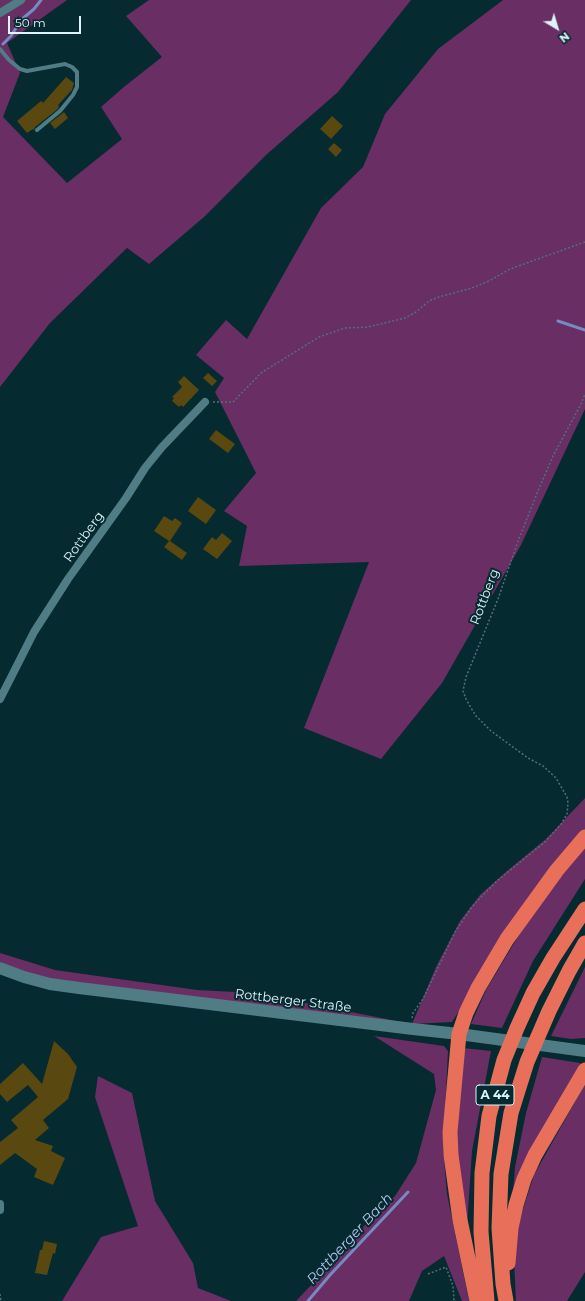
<!DOCTYPE html>
<html>
<head>
<meta charset="utf-8">
<style>
	body { margin:0 }
	#map { position:relative; width:585px; height:1301px; overflow:hidden; background:#052a30; font-family:Montserrat,sans-serif }
	canvas { display:block }
	.north { position:absolute; left:537px; top:8px; width:40px; height:40px; -webkit-text-stroke:3px #052a30; paint-order:stroke; rotate:142deg; font-size:11px; font-weight:700; line-height:16px; text-align:center; color:#ddf5fa }
	.north::after { content:''; display:block; margin:auto; width:14px; height:18px; background:#ddf5fa; clip-path:polygon(50% 0,100% 100%,50% 72%,0 100%) }
	.scale { position:absolute; left:8px; top:16px; width:73px; height:18px; box-sizing:border-box; border:2px solid #ddf5fa; border-top:0; padding-left:5px; font-size:12px; line-height:14px; white-space:nowrap; color:#ddf5fa; -webkit-text-stroke:3px #052a30; paint-order:stroke }
</style>
</head>
<body>
<div id="map">
<canvas width="585" height="1301"></canvas>
<div class="north">N</div>
<div class="scale">50 m</div>
</div>
<script>
const c = document.querySelector('canvas').getContext('2d');
c.lineJoin = 'round';
function fill(path, color) {
  c.fillStyle = color;
  c.fill(path, 'evenodd');
}
function poly(rows) {
  const path = new Path2D();
  for (const r of rows) {
    path.moveTo(r[0], r[1]);
    for (let i = 2; i < r.length; i += 2) path.lineTo(r[i], r[i + 1]);
  }
  return path;
}
function strokePath(path, color, width, dash) {
  c.strokeStyle = color;
  c.lineWidth = width;
  c.lineCap = dash ? 'butt' : 'round';
  c.setLineDash(dash || []);
  c.stroke(path);
}
function drawText(font, color, halo, rows, align = 'center') {
  c.font = font + ' Montserrat,sans-serif';
  c.lineWidth = 4;
  c.setLineDash([]);
  c.textBaseline = 'middle';
  c.strokeStyle = halo;
  c.fillStyle = color;
  for (const [text, x, y, turn = 0] of rows) {
    c.save();
    c.translate(x, y);
    c.rotate((+turn || 0) * Math.PI / 180);
    c.textAlign = isNaN(turn) ? turn : align;
    if (halo) c.strokeText(text, 0, 0);
    c.fillText(text, 0, 0);
    c.restore();
  }
}
fill(poly([
	[0,0,67,0,7,43,20,73,3,117,67,183,122,139,101,107,125,86,162,57,126,16,149,0,411,0,338,92,266,155,204,217,149,264,127,248,50,323,0,387],
	[503,0,585,0,585,409,521,545,442,683,381,759,304,728,369,562,239,566,247,526,224,511,256,473,215,392,224,378,196,355,226,320,247,339,321,208,363,167,385,114,438,49],
	[585,798,585,832,528,901,452,1022,412,1024,50,979,15,969,0,962,0,953,55,970,197,990,254,993,412,1024,436,967,460,921,480,895,507,871,546,839],
	[585,847,585,879,533,961,502,1028,471,1024,486,990,519,935,563,873],
	[585,967,585,1038,571,1039,551,1036],
	[374,1036,444,1046,448,1051,443,1149,447,1194,469,1301,462,1301,444,1256,422,1271,409,1301,296,1301,349,1245,368,1221,395,1196,416,1163,436,1090,434,1074],
	[463,1048,491,1051,472,1151,467,1226,459,1180,456,1120],
	[542,1057,580,1063,579,1071,513,1192,515,1167,526,1113],
	[98,1076,132,1093,155,1201,193,1263,198,1288,231,1301,62,1301,101,1237,138,1226,95,1097],
	[585,1084,585,1272,567,1301,516,1301,513,1240,534,1175]
]), '#692e63');
strokePath(poly([
	[3,44,11,36,21,20,34,9,41,0],
	[558,321,585,330],
	[308,1301,330,1275,408,1192]
]), '#758ac1', 3);
fill(poly([
	[66,77,74,83,72,90,58,105,59,106,58,109,35,127,34,130,33,129,27,133,17,121,41,101,43,103],
	[64,112,68,118,55,129,50,123],
	[332,116,343,126,331,139,320,129],
	[334,143,342,150,336,157,328,149],
	[208,373,217,381,212,386,203,378],
	[184,376,199,390,183,407,181,405,179,407,172,401,174,398,172,397,182,387,178,382],
	[216,430,235,444,228,453,209,439],
	[198,497,216,510,206,524,188,511],
	[164,516,172,521,175,518,182,523,170,541,187,553,182,560,164,547,169,541,154,531],
	[222,533,232,541,217,559,203,549,212,537,216,540],
	[54,1041,68,1054,77,1067,68,1099,43,1120,49,1128,35,1140,53,1146,51,1151,65,1158,53,1185,34,1177,37,1169,15,1153,0,1165,0,1142,18,1128,11,1120,38,1097,28,1085,7,1102,0,1094,0,1084,23,1063,42,1084],
	[44,1241,57,1244,55,1254,53,1253,47,1275,35,1273,39,1255,40,1250,42,1250]
]), '#594810');
strokePath(poly([
	[213,402,233,402,261,373,319,337,345,328,368,327,405,318,416,312,429,301,439,297,472,288,489,281,510,269,585,242],
	[412,1018,413,1013,423,999,455,932,471,908,481,897,497,881,546,841,562,823,567,814,568,803,567,797,556,778,543,766,528,758,491,731,476,716,471,708,466,699,463,691,466,677,498,599,518,541,538,491,553,456,581,404,585,394],
	[428,1274,446,1267,453,1286,454,1301],
	[0,1294,1,1301]
]), '#517177', 1.5, [2, 2]);
strokePath(poly([
	[0,49,9,60,20,69,27,71,65,64,72,67,77,72,77,87,73,95,60,111,37,130]
]), '#4f7c85', 4);
strokePath(poly([
	[0,13,21,0],
	[0,699,34,632,68,579,126,498,145,468,162,447,205,402],
	[0,1204,0,1210]
]), '#4f7c85', 8);
strokePath(poly([
	[0,968,24,977,50,984,79,988,413,1029,459,1034,585,1051]
]), '#4f7c85', 12);
strokePath(poly([
	[508,1263,511,1228,516,1205,524,1179,535,1155,585,1070],
	[477,1301,460,1220,451,1155,450,1132,459,1034,466,1013,478,988,507,939,557,870,585,837],
	[487,1301,481,1232,482,1173,489,1116,504,1060,517,1028,533,993,553,958,585,909],
	[506,1301,503,1284,499,1228,501,1174,511,1113,527,1062,549,1011,569,971,585,943]
]), '#e8705b', 15);
for (const [x, y, w] of [
	[495,1095,38]
]) {
  const box = new Path2D();
  box.roundRect(x - w / 2, y - 10, w, 20, 3);
  c.fillStyle = '#052a30';
  c.fill(box);
  strokePath(box, '#ddf5fa', 1);
}
drawText('bold 12px', '#ddf5fa', null, [
	["A 44",495,1095]
]);
drawText('13px', '#ddf5fa', '#052a30', [
	["Rottberg",84,537,-54],
	["Rottberg",485,597,-69],
	["Rottberger Straße",293,1001,7]
]);
drawText('italic 14px', '#b7c5f0', '#052a30', [
	["Rottberger Bach",350,1239,-47]
]);
</script>
</body>
</html>
